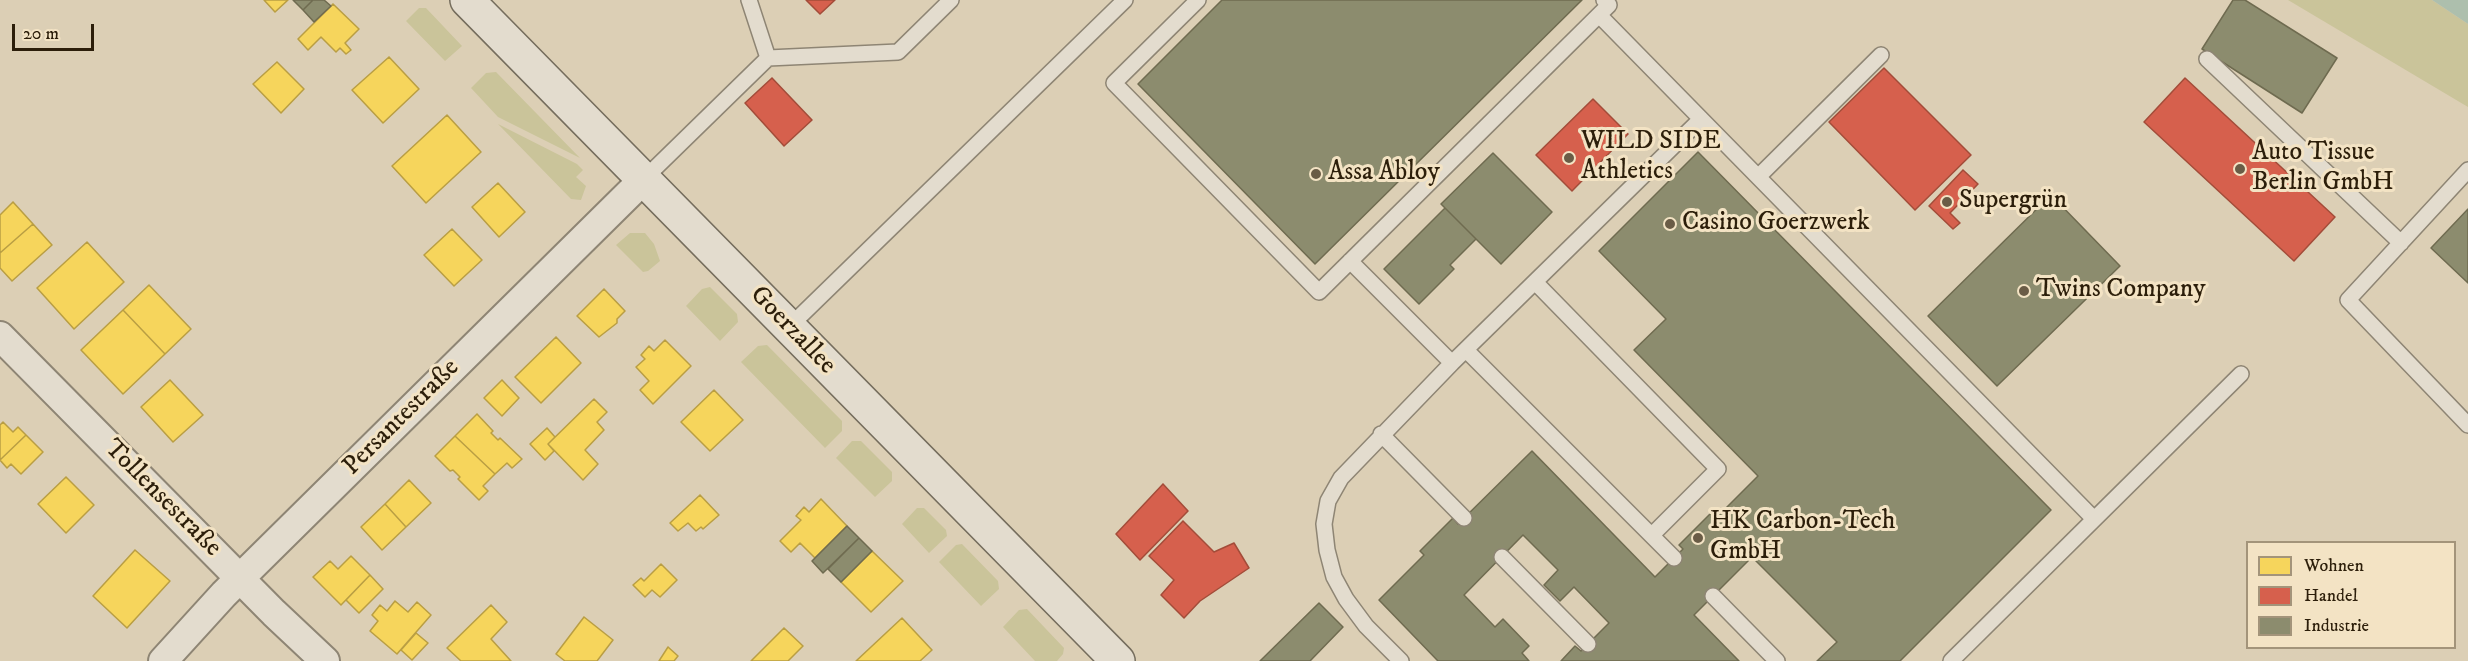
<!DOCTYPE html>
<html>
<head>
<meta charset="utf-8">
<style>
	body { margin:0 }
	#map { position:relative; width:2468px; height:661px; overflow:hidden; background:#dccfb5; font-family:"IM FELL DW Pica",serif }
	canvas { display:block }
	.legend { position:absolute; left:2246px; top:541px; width:210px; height:108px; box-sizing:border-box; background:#f3e3c4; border:2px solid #a3947a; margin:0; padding:8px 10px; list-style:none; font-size:18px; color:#2c1e0a }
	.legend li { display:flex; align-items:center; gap:12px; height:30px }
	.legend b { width:30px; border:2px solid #a3947a }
	.scale { position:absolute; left:12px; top:24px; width:82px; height:27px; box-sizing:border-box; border:3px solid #2c1e0a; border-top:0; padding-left:8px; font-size:18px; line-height:21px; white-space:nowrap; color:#2c1e0a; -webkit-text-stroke:4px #f3e3c4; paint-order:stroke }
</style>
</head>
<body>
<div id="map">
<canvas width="2468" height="661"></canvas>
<ul class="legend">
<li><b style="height:16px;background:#f6d55c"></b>Wohnen</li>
<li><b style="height:16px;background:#d6604d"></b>Handel</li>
<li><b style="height:16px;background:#8c8c6e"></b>Industrie</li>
</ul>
<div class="scale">20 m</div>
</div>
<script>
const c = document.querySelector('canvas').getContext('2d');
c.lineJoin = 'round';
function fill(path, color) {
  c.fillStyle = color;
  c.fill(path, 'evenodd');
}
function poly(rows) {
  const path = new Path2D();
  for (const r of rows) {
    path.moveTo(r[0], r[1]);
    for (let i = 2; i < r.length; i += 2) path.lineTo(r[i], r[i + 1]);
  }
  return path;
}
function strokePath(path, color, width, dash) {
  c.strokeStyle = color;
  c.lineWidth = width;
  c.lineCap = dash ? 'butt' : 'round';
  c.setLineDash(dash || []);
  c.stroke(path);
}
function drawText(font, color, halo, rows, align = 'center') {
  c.font = font + ' "IM FELL DW Pica",serif';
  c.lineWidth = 6;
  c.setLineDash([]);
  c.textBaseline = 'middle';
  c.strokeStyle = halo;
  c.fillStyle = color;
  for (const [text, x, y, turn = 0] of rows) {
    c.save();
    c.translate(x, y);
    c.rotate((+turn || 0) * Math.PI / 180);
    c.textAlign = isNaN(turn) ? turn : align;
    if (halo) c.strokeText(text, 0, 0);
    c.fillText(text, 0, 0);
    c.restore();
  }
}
fill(poly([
	[2288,0,2432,0,2468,24,2468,107],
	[419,8,426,8,462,46,445,61,406,21],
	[496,72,580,158,498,117,471,88,486,73],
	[498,124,577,164,583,170,576,177,586,186,581,200,571,199],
	[630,233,645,233,654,244,660,261,648,271,643,272,616,245],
	[710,287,737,314,738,322,720,341,686,306,702,289],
	[767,345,842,421,842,431,825,448,741,362,758,346],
	[852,441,861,441,892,472,892,481,875,497,836,458],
	[917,508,924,508,946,530,947,536,929,553,902,524],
	[962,544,998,581,999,589,981,606,939,562,956,545],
	[1027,609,1064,648,1063,654,1057,661,1035,661,1003,627,1019,610]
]), '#cac49a');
fill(poly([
	[2432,0,2468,0,2468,24]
]), '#adbfad');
const homes = poly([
	[264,0,288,0,275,12,264,0],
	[333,4,359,29,345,43,351,50,346,54,340,48,336,52,321,37,308,50,298,39,333,4],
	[389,57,419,89,383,123,352,90,389,57],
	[277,62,304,89,281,113,253,84,277,62],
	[447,115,481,152,426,203,392,166,447,115],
	[498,183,525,212,499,237,472,207,498,183],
	[13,202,33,224,0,253,0,215,13,202],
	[33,224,52,245,12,281,0,268,0,253,33,224],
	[452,229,482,260,454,286,424,255,452,229],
	[87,242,124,282,74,329,37,288,87,242],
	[149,285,191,329,165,354,123,310,149,285],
	[604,289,625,311,617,319,617,323,599,337,577,316,604,289],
	[123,310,165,354,123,394,81,350,123,310],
	[556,337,581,363,541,403,515,377,556,337],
	[665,340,691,366,653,404,640,390,649,381,636,367,645,359,641,355,649,346,654,351,665,340],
	[170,380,203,415,173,442,141,407,170,380],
	[502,380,519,398,502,416,484,398,502,380],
	[714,390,743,420,710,451,681,422,714,390],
	[594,399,607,412,597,422,604,430,585,450,598,464,583,480,548,444,594,399],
	[477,414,493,431,491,433,498,440,500,438,522,459,512,468,507,463,495,474,455,436,477,414],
	[3,422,13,432,18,427,26,435,0,460,0,425,3,422],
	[547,428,555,437,548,444,554,451,545,460,530,444,547,428],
	[26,435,43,452,21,474,11,464,7,468,0,460,26,435],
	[455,436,495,474,483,486,488,491,479,500,458,479,460,477,453,470,450,471,435,456,455,436],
	[66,477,94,505,66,533,38,504,66,477],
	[409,480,431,503,406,527,385,504,409,480],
	[700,495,719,515,703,529,701,527,696,531,688,523,678,531,670,523,700,495],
	[821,499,847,526,815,558,800,543,791,552,780,541,801,520,796,516,804,507,809,512,821,499],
	[385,504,406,527,382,550,361,527,385,504],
	[135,550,170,581,127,628,93,596,135,550],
	[872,551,903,581,871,612,841,582,872,551],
	[351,556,370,575,341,605,313,577,330,561,338,569,351,556],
	[661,564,677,580,660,597,652,590,645,597,633,585,641,578,644,581,661,564],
	[370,575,383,589,359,613,346,600,370,575],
	[395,601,408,612,417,602,431,615,397,654,370,631,378,621,372,615,380,605,387,611,395,601],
	[491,605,507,622,491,639,511,661,461,661,447,648,491,605],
	[584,617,613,640,597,661,565,661,556,654,584,617],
	[902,618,932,650,920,661,856,661,902,618],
	[784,628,803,646,788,661,751,661,784,628],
	[416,633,428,643,412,660,401,650,416,633],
	[668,647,678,656,674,661,659,661,668,647]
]);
fill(homes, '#f6d55c');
strokePath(homes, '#b99e43', 1.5);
const shops = poly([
	[806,0,835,0,820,14,806,0],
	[1884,68,1971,155,1915,210,1829,122,1884,68],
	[772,78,812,120,784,146,745,103,772,78],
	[2185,78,2335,217,2294,261,2144,122,2185,78],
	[1593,99,1628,134,1572,191,1536,155,1593,99],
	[1963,170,1978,184,1950,213,1960,223,1953,229,1929,206,1963,170],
	[1163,484,1188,511,1140,560,1116,534,1163,484],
	[1183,521,1214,552,1234,543,1249,568,1200,601,1184,618,1161,595,1174,580,1149,556,1183,521]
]);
fill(shops, '#d6604d');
strokePath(shops, '#a34c39', 1.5);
const industry = poly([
	[293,0,313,0,303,10,293,0],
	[313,0,324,0,331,6,314,22,303,10,313,0],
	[1222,0,1582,0,1315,264,1138,84,1222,0],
	[2233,0,2245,0,2337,58,2302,113,2202,49,2233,0],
	[1698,152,2051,510,1900,661,1817,661,1837,642,1752,557,1694,615,1739,661,1561,661,1575,646,1581,651,1609,623,1574,587,1560,601,1544,585,1558,570,1523,535,1464,595,1495,627,1503,619,1529,646,1522,653,1529,661,1438,661,1379,600,1424,555,1420,551,1453,518,1458,524,1532,451,1655,577,1683,549,1679,545,1712,512,1717,517,1758,476,1634,350,1666,319,1599,251,1698,152],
	[1493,153,1552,212,1501,264,1441,204,1493,153],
	[2051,195,2120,266,1997,386,1928,316,2051,195],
	[1445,208,1476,239,1450,265,1454,269,1419,304,1384,269,1445,208],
	[2468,209,2468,283,2431,248,2468,209],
	[847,526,859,538,823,573,812,561,847,526],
	[859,538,872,551,841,582,828,569,859,538],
	[1319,603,1343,627,1310,661,1260,661,1319,603]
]);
fill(industry, '#8c8c6e');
strokePath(industry, '#6f6b50', 1.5);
const service = poly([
	[749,0,768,58],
	[1198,0,1114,83,1319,292,1609,5,1604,0],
	[1599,15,2094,519],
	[2207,59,2401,243],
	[2468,170,2348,300,2468,425],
	[1758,177,1881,55],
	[645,178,768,58,898,52,951,0],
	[1350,261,1452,363],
	[1535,282,1718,469,1652,535],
	[789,327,1125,0],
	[1466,350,1674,558],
	[1381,434,1464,518],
	[1502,557,1588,644],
	[1713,596,1777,661],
	[1401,661,1366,626,1346,599,1334,577,1327,550,1324,524,1328,501,1341,478,1452,363,1701,119],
	[1951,661,2241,374]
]);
const minor = poly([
	[0,336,274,613,325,661],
	[163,661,224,594,645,178]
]);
const secondary = poly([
	[467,0,1118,661]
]);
strokePath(service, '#8e8574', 18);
strokePath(minor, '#8e8574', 32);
strokePath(secondary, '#756d5d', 36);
strokePath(service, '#e3dcce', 15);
strokePath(minor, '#e3dcce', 28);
strokePath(secondary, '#e3dcce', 33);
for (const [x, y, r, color] of [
	[1569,158,6,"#6a5c46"],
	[2240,169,6,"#6a5c46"],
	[1316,174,6,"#6a5c46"],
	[1947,202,6,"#6a5c46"],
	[1670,224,6,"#6a5c46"],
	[2024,291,6,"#6a5c46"],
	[1698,538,6,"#6a5c46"]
]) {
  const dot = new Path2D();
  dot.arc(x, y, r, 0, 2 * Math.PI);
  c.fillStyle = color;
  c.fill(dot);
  strokePath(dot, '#f3e3c4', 2);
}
drawText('26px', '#2c1e0a', '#f3e3c4', [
	["WILD SIDE",1581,143],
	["Athletics",1581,173],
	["Auto Tissue",2252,154],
	["Berlin GmbH",2252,184],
	["Assa Abloy",1328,174],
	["Supergrün",1959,202],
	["Casino Goerzwerk",1682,224],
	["Twins Company",2036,291],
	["HK Carbon-Tech",1710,523],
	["GmbH",1710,553]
], 'left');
drawText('26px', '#2c1e0a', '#f3e3c4', [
	["Goerzallee",792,331,46],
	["Persantestraße",402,418,-45],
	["Tollensestraße",162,499,45]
]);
</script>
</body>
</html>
